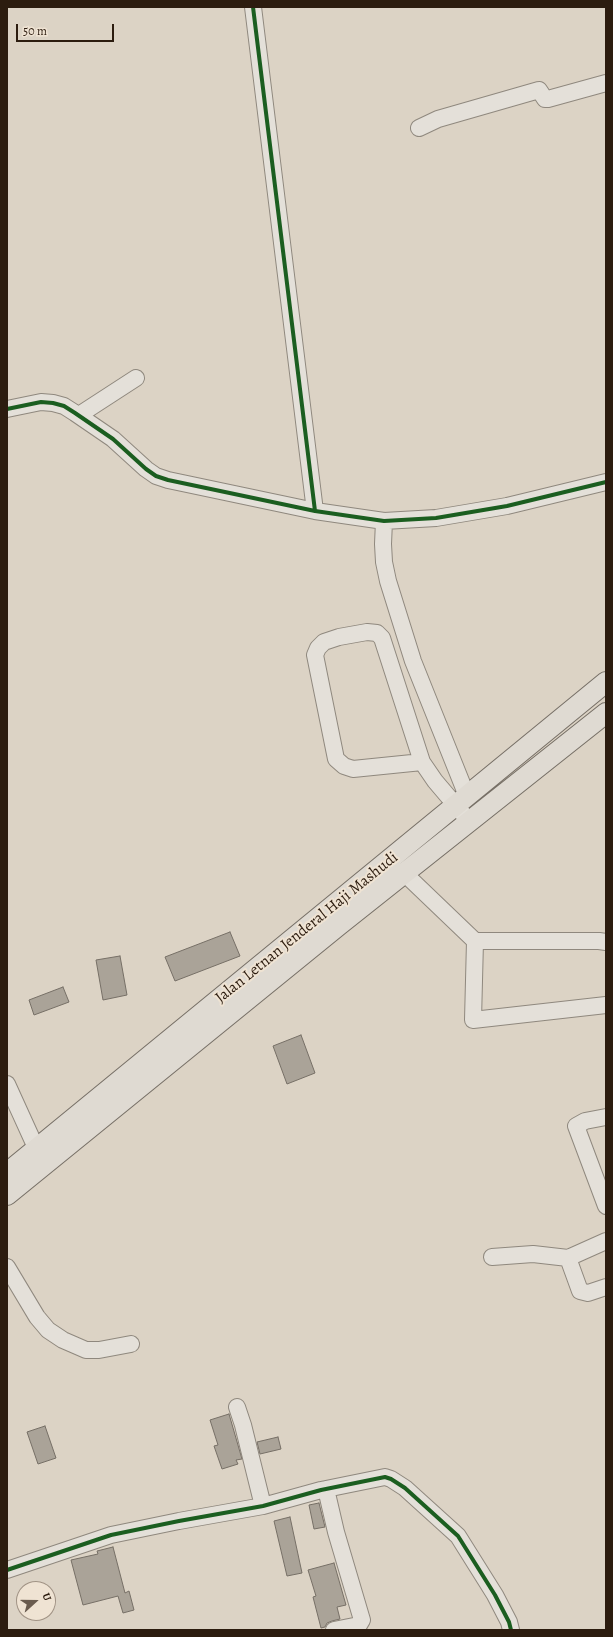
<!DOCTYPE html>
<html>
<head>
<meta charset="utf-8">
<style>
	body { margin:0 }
	#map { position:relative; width:613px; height:1637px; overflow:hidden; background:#dcd3c5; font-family:Alegreya,serif }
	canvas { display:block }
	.frame { position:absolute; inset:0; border:8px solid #2c1c0f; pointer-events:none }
	.north { position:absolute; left:16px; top:1581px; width:40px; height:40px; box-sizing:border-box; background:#efe3d3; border:1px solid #a19385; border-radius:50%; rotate:69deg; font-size:11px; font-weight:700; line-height:16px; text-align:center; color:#2c1c0f }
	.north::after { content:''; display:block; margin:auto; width:14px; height:18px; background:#6a5c4f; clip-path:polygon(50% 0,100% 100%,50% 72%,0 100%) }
	.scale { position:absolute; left:16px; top:24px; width:98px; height:18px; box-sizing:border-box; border:2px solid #2c1c0f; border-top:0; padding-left:5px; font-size:12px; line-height:14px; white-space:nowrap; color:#2c1c0f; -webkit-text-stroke:3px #efe3d3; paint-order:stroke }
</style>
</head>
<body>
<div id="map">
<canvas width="613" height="1637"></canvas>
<div class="frame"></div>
<div class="north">U</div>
<div class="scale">50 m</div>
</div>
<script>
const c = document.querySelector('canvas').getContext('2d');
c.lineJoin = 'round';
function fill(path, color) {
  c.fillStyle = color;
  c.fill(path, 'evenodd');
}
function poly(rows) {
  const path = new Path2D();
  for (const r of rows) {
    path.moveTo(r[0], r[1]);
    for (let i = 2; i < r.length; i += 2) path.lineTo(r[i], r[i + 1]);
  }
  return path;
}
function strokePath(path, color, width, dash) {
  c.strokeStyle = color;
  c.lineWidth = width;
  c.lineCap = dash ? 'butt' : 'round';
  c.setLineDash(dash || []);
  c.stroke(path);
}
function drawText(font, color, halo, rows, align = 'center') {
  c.font = font + ' Alegreya,serif';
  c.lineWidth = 4;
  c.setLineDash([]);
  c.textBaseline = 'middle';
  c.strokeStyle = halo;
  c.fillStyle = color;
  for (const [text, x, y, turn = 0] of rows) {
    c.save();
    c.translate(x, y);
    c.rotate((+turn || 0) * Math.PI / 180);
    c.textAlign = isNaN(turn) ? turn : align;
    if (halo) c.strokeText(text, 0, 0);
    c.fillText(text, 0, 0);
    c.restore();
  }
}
const building = poly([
	[230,932,240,956,175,981,165,957,230,932],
	[120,956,127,995,103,1000,96,960,120,956],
	[63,987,69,1002,34,1015,29,1000,63,987],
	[301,1035,315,1073,287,1084,273,1046,301,1035],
	[229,1414,242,1459,236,1460,238,1464,222,1469,214,1446,218,1445,210,1420,229,1414],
	[45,1426,56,1458,38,1464,27,1432,45,1426],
	[278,1437,281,1449,260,1454,257,1442,278,1437],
	[319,1503,325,1527,314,1529,309,1505,319,1503],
	[290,1517,302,1573,287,1576,274,1521,290,1517],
	[113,1547,125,1593,129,1591,134,1610,123,1613,118,1596,83,1605,71,1560,98,1554,97,1551,113,1547],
	[334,1563,346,1605,337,1607,340,1619,332,1621,327,1623,325,1627,321,1628,313,1597,316,1596,308,1570,334,1563]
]);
fill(building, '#aaa398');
strokePath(building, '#766f66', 1);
const minor = poly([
	[253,7,315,511],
	[419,128,438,119,539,90,545,99,548,99,606,83],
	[7,409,41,402,53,403,64,406,75,413,113,439,146,469,156,476,168,480,315,511,384,521,436,518,507,506,606,482],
	[79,415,136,378],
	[384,521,383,544,384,562,388,581,413,661,467,796],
	[422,762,353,769,344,766,336,759,315,655,318,648,324,642,339,637,367,632,377,633,382,638,422,762,435,781,469,821],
	[404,873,475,941,599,941,606,942],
	[475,941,473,1020,606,1005],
	[7,1084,37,1150],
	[606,1117,585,1121,576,1126,606,1206],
	[492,1257,533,1254,568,1258,606,1241],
	[568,1258,580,1291,588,1293,606,1287],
	[7,1267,37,1317,48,1330,63,1340,86,1350,99,1350,131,1344],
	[237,1407,243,1425,263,1506],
	[326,1489,336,1532,362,1620,359,1625,334,1630],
	[7,1570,111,1535,179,1521,263,1506,321,1490,385,1477,391,1479,405,1488,458,1536,495,1595,509,1622,511,1630]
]);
const major = poly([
	[7,1173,606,682],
	[7,1195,339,925,606,713]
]);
strokePath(minor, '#8f887e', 18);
strokePath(major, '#766f66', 22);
strokePath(minor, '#e4e0d9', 16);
strokePath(major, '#dfdad2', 20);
strokePath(poly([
	[253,7,315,511],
	[7,409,41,402,53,403,64,406,75,413,113,439,146,469,156,476,168,480,315,511,384,521,436,518,507,506,606,482],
	[7,1570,111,1535,179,1521,263,1506,321,1490,385,1477,391,1479,405,1488,458,1536,495,1595,509,1622,511,1630]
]), '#1b5e20', 4);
drawText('16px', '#2c1c0f', '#efe3d3', [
	["Jalan Letnan Jenderal Haji Mashudi",307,928,-39]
]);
</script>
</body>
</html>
